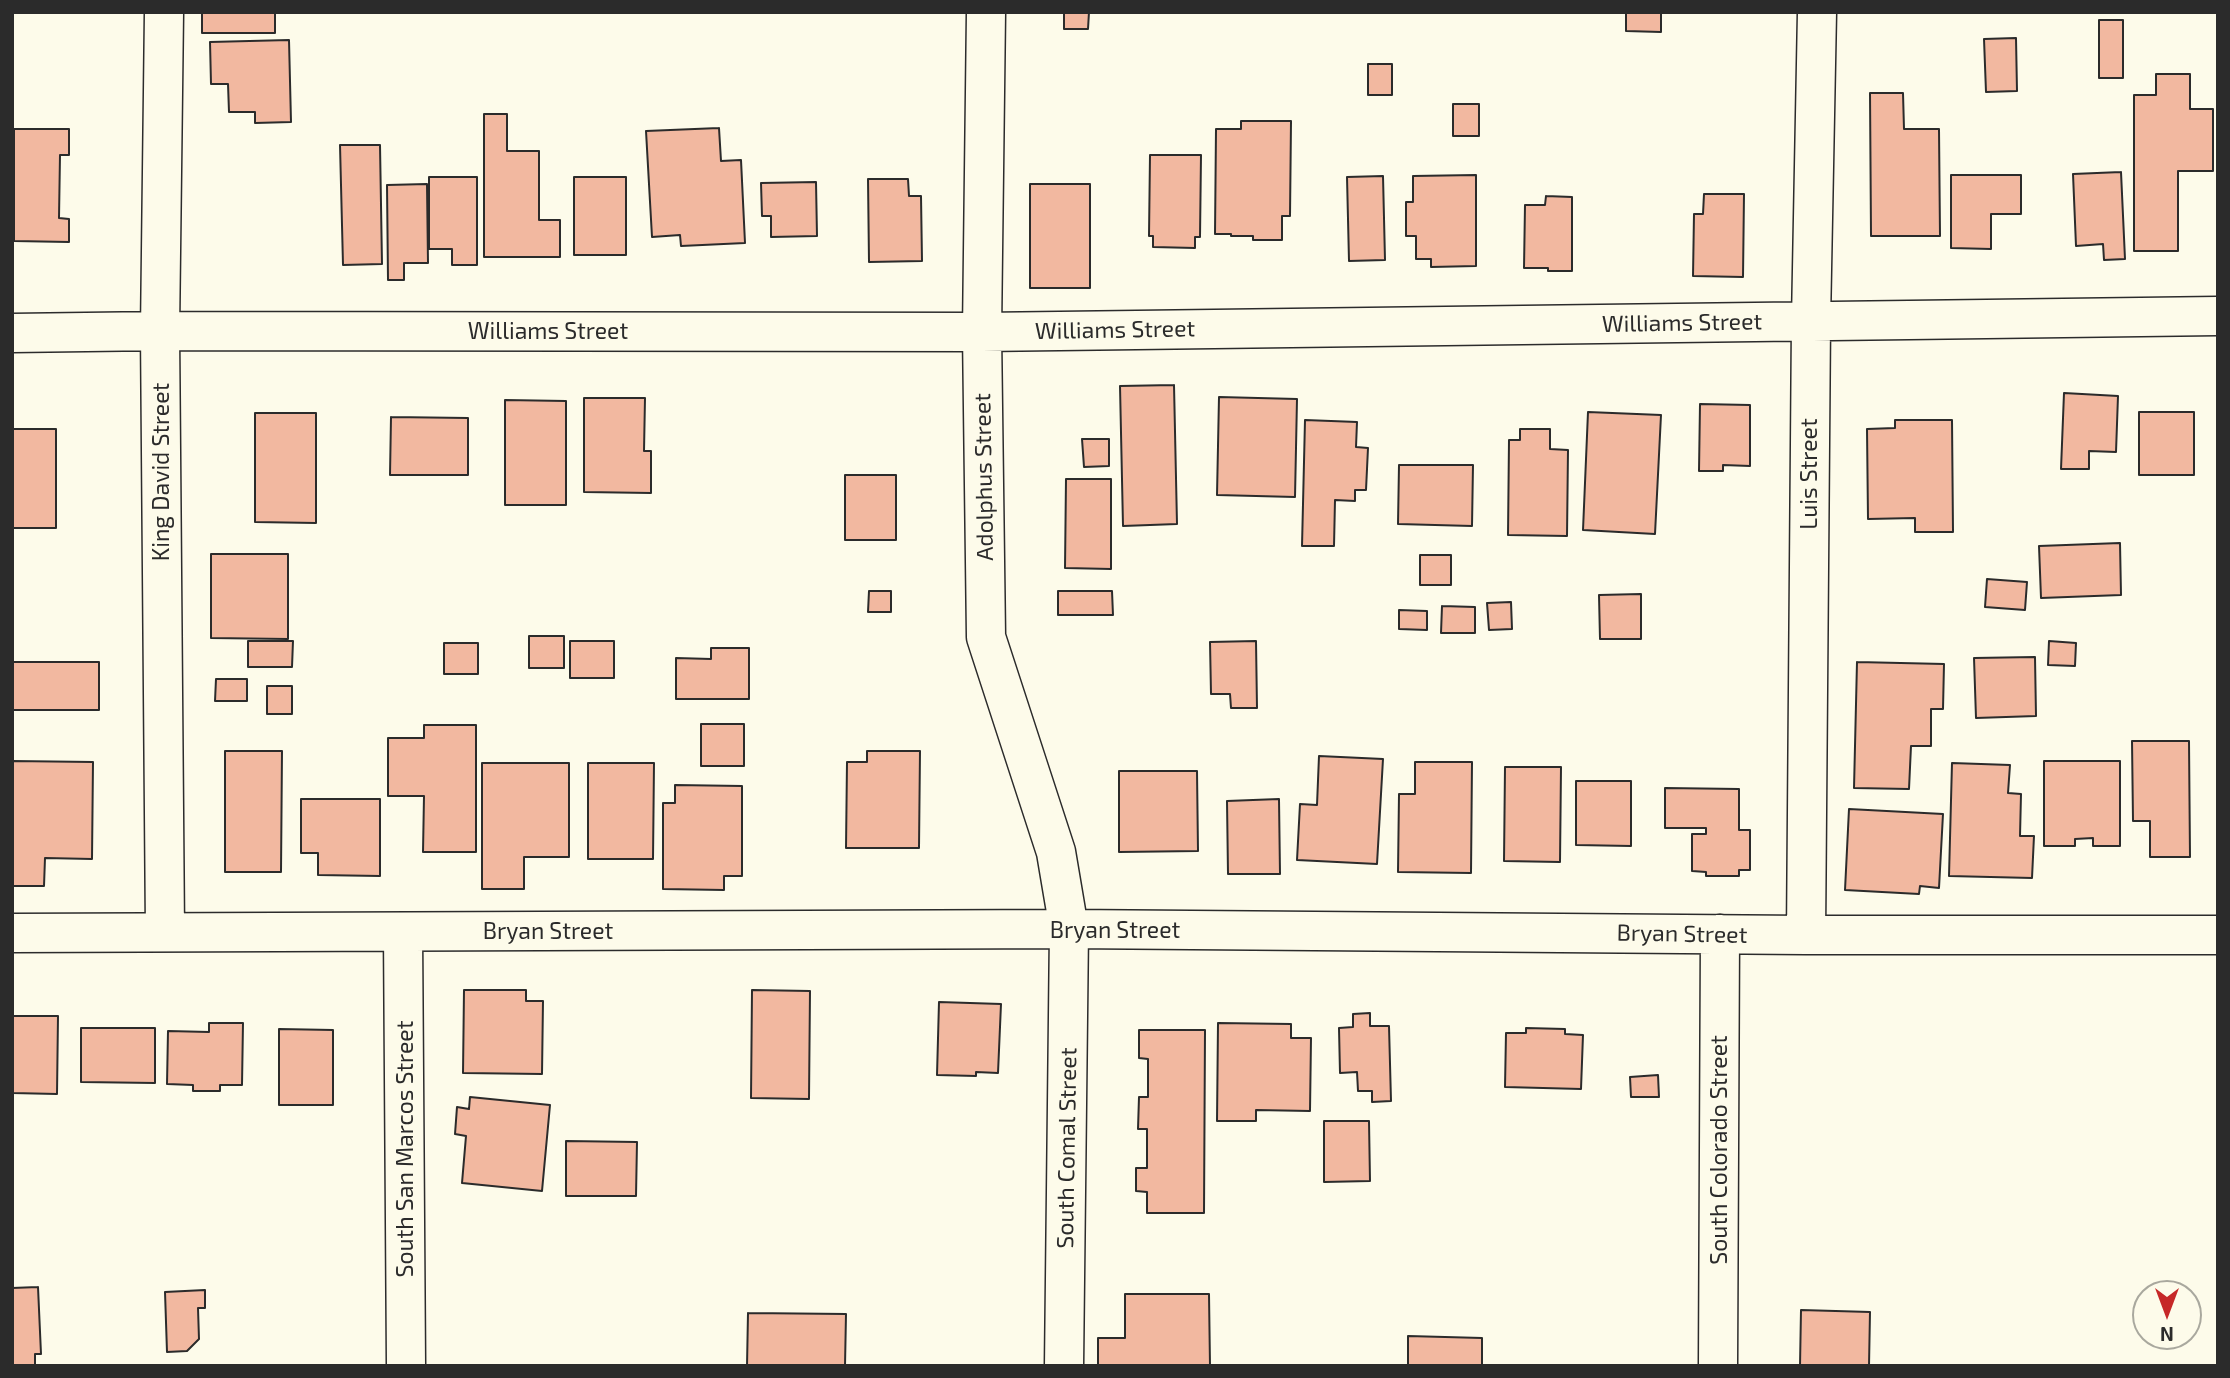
<!DOCTYPE html>
<html>
<head>
<meta charset="utf-8">
<style>
	body { margin:0 }
	#map { position:relative; width:2230px; height:1378px; overflow:hidden; background:#fdfbea; font-family:"Exo 2",sans-serif }
	canvas { display:block }
	.frame { position:absolute; inset:0; border:14px solid #2b2b2b; pointer-events:none }
	.north { position:absolute; left:2132px; top:1280px; width:70px; height:70px; box-sizing:border-box; background:#fdfbea; border:2px solid #a9a89e; border-radius:50%; rotate:180deg; font-size:19px; font-weight:700; line-height:28px; text-align:center; color:#2b2b2b }
	.north::after { content:''; display:block; margin:auto; width:24px; height:32px; background:#c62828; clip-path:polygon(50% 0,100% 100%,50% 72%,0 100%) }
</style>
</head>
<body>
<div id="map">
<canvas width="2230" height="1378"></canvas>
<div class="frame"></div>
<div class="north">N</div>
</div>
<script>
const c = document.querySelector('canvas').getContext('2d');
c.lineJoin = 'round';
function fill(path, color) {
  c.fillStyle = color;
  c.fill(path, 'evenodd');
}
function poly(rows) {
  const path = new Path2D();
  for (const r of rows) {
    path.moveTo(r[0], r[1]);
    for (let i = 2; i < r.length; i += 2) path.lineTo(r[i], r[i + 1]);
  }
  return path;
}
function strokePath(path, color, width, dash) {
  c.strokeStyle = color;
  c.lineWidth = width;
  c.lineCap = dash ? 'butt' : 'round';
  c.setLineDash(dash || []);
  c.stroke(path);
}
function drawText(font, color, halo, rows, align = 'center') {
  c.font = font + ' "Exo 2",sans-serif';
  c.lineWidth = 5;
  c.setLineDash([]);
  c.textBaseline = 'middle';
  c.strokeStyle = halo;
  c.fillStyle = color;
  for (const [text, x, y, turn = 0] of rows) {
    c.save();
    c.translate(x, y);
    c.rotate((+turn || 0) * Math.PI / 180);
    c.textAlign = isNaN(turn) ? turn : align;
    if (halo) c.strokeText(text, 0, 0);
    c.fillText(text, 0, 0);
    c.restore();
  }
}
const building = poly([
	[202,12,275,12,275,33,202,33,202,12],
	[1064,12,1089,12,1088,29,1064,29,1064,12],
	[1626,12,1661,12,1661,32,1626,31,1626,12],
	[2099,20,2123,20,2123,78,2099,78,2099,20],
	[2016,38,2017,91,1986,92,1984,39,2016,38],
	[289,40,291,122,255,123,255,112,229,112,228,84,211,84,210,42,289,40],
	[1368,64,1392,64,1392,95,1368,95,1368,64],
	[2156,74,2190,74,2190,109,2213,109,2213,171,2178,171,2178,251,2134,251,2134,95,2156,95,2156,74],
	[1870,93,1903,93,1904,129,1939,129,1940,236,1871,236,1870,93],
	[1453,104,1479,104,1479,136,1453,136,1453,104],
	[484,114,507,114,507,151,539,151,539,220,560,220,560,257,484,257,484,114],
	[1241,121,1291,121,1290,216,1282,216,1282,240,1253,240,1253,236,1231,236,1231,234,1215,234,1216,129,1241,129,1241,121],
	[719,128,721,161,741,160,745,243,681,246,680,235,652,237,646,131,719,128],
	[14,129,69,129,69,155,60,155,59,218,69,219,69,242,14,241,14,129],
	[340,145,380,145,382,264,343,265,340,145],
	[1150,155,1201,155,1200,237,1195,237,1195,248,1153,247,1153,236,1149,236,1150,155],
	[2121,172,2125,259,2104,260,2103,244,2076,246,2073,174,2121,172],
	[1476,175,1476,266,1431,267,1431,259,1416,259,1416,236,1406,236,1406,202,1413,202,1413,176,1476,175],
	[1951,175,2021,175,2021,214,1991,214,1991,249,1951,248,1951,175],
	[1383,176,1385,260,1349,261,1347,177,1383,176],
	[429,177,477,177,477,265,452,265,452,249,429,249,429,177],
	[574,177,626,177,626,255,574,255,574,177],
	[868,179,908,179,909,196,921,196,922,261,869,262,868,179],
	[816,182,817,236,771,237,771,216,762,216,761,183,816,182],
	[427,184,428,263,404,263,404,280,388,280,387,185,427,184],
	[1030,184,1090,184,1090,288,1030,288,1030,184],
	[1704,194,1744,194,1743,277,1693,276,1694,214,1703,214,1704,194],
	[1546,196,1572,197,1572,271,1548,271,1548,268,1524,268,1525,205,1545,205,1546,196],
	[1174,385,1177,524,1123,526,1120,386,1174,385],
	[2064,393,2118,396,2116,452,2089,451,2089,469,2061,469,2064,393],
	[1219,397,1297,399,1295,497,1217,495,1219,397],
	[584,398,645,398,644,451,651,451,651,493,584,492,584,398],
	[505,400,566,401,566,505,505,505,505,400],
	[1700,404,1750,405,1750,466,1723,465,1723,471,1699,471,1700,404],
	[1588,412,1661,415,1655,534,1583,530,1588,412],
	[2139,412,2194,412,2194,475,2139,475,2139,412],
	[255,413,316,413,316,523,255,522,255,413],
	[391,417,468,418,468,475,390,475,391,417],
	[1305,420,1357,422,1356,447,1368,448,1366,490,1355,490,1355,501,1335,500,1334,546,1302,546,1305,420],
	[1895,420,1952,420,1953,532,1915,532,1915,518,1868,519,1867,429,1895,428,1895,420],
	[12,429,56,429,56,528,12,528,12,429],
	[1520,429,1550,429,1550,449,1568,450,1567,536,1508,535,1509,440,1520,440,1520,429],
	[1082,439,1109,439,1109,466,1084,467,1082,439],
	[1399,465,1473,465,1472,526,1398,524,1399,465],
	[845,475,896,475,896,540,845,540,845,475],
	[1066,479,1111,479,1111,569,1065,568,1066,479],
	[2120,543,2121,595,2041,598,2039,546,2120,543],
	[211,554,288,554,288,639,211,638,211,554],
	[1420,555,1451,555,1451,585,1420,585,1420,555],
	[1987,579,2027,582,2025,610,1985,607,1987,579],
	[869,591,891,591,891,612,868,612,869,591],
	[1058,591,1112,591,1113,615,1058,615,1058,591],
	[1641,594,1641,639,1600,639,1599,595,1641,594],
	[1511,602,1512,629,1489,630,1487,603,1511,602],
	[1442,606,1475,607,1475,633,1441,633,1442,606],
	[1399,610,1427,611,1427,630,1399,629,1399,610],
	[529,636,564,636,564,668,529,668,529,636],
	[248,641,293,641,292,667,248,667,248,641],
	[570,641,614,641,614,678,570,678,570,641],
	[1256,641,1257,708,1231,708,1230,694,1211,694,1210,642,1256,641],
	[2049,641,2076,643,2075,666,2048,665,2049,641],
	[444,643,478,643,478,674,444,674,444,643],
	[711,648,749,648,749,699,676,699,676,658,711,659,711,648],
	[2035,657,2036,716,1976,718,1974,658,2035,657],
	[12,662,99,662,99,710,12,710,12,662],
	[1857,662,1944,664,1943,709,1931,709,1931,746,1911,746,1909,789,1854,788,1857,662],
	[216,679,247,679,247,701,215,701,216,679],
	[267,686,292,686,292,714,267,714,267,686],
	[701,724,744,724,744,766,701,766,701,724],
	[424,725,476,725,476,852,423,852,424,796,388,796,388,738,424,738,424,725],
	[2132,741,2189,741,2190,857,2150,857,2150,821,2133,821,2132,741],
	[225,751,282,751,281,872,225,872,225,751],
	[867,751,920,751,919,848,846,848,847,762,867,762,867,751],
	[1319,756,1383,759,1377,864,1297,860,1300,804,1317,805,1319,756],
	[12,761,93,762,92,859,45,858,44,886,12,886,12,761],
	[2044,761,2120,761,2120,846,2093,846,2093,838,2075,839,2075,846,2044,846,2044,761],
	[1415,762,1472,762,1471,873,1398,872,1399,794,1415,794,1415,762],
	[482,763,569,763,569,857,524,857,524,889,482,889,482,763],
	[588,763,654,763,653,859,588,859,588,763],
	[1952,763,2010,765,2008,793,2021,794,2020,836,2034,836,2032,878,1949,876,1952,763],
	[1505,767,1561,767,1560,862,1504,861,1505,767],
	[1119,771,1197,771,1198,851,1119,852,1119,771],
	[1576,781,1631,781,1631,846,1576,845,1576,781],
	[675,785,742,786,742,876,724,876,724,890,663,889,663,803,675,803,675,785],
	[1665,788,1739,789,1739,830,1750,830,1750,870,1739,870,1739,876,1706,876,1706,872,1692,871,1692,834,1706,834,1706,828,1665,828,1665,788],
	[301,799,380,799,380,876,318,875,318,853,301,853,301,799],
	[1279,799,1280,874,1228,874,1227,801,1279,799],
	[1849,809,1943,814,1939,888,1920,886,1919,894,1845,890,1849,809],
	[464,990,526,990,526,1001,543,1001,542,1074,463,1073,464,990],
	[752,990,810,991,809,1099,751,1098,752,990],
	[939,1002,1001,1004,998,1073,976,1072,976,1076,937,1075,939,1002],
	[1370,1013,1370,1026,1389,1026,1391,1101,1372,1102,1372,1091,1358,1091,1357,1072,1340,1073,1339,1028,1353,1027,1353,1014,1370,1013],
	[12,1016,58,1016,57,1094,12,1093,12,1016],
	[209,1023,243,1023,242,1085,220,1085,220,1091,193,1091,193,1085,167,1084,168,1031,209,1032,209,1023],
	[1218,1023,1291,1024,1291,1038,1311,1038,1310,1111,1256,1110,1256,1121,1217,1121,1218,1023],
	[81,1028,155,1028,155,1083,81,1082,81,1028],
	[1526,1028,1565,1029,1565,1034,1583,1035,1581,1089,1505,1087,1506,1033,1526,1033,1526,1028],
	[279,1029,333,1030,333,1105,279,1105,279,1029],
	[1139,1030,1205,1030,1204,1213,1147,1213,1147,1192,1136,1191,1136,1168,1147,1168,1147,1129,1138,1129,1139,1097,1148,1097,1148,1059,1139,1058,1139,1030],
	[1658,1075,1659,1097,1631,1097,1630,1077,1658,1075],
	[470,1097,550,1105,542,1191,462,1183,466,1136,455,1134,457,1107,469,1109,470,1097],
	[1324,1121,1369,1121,1370,1181,1324,1182,1324,1121],
	[566,1141,637,1142,636,1196,566,1196,566,1141],
	[38,1287,41,1354,35,1354,35,1366,12,1366,12,1288,38,1287],
	[205,1290,205,1308,198,1308,199,1339,187,1351,167,1352,165,1292,205,1290],
	[1125,1294,1209,1294,1210,1366,1098,1366,1098,1338,1125,1338,1125,1294],
	[1801,1310,1870,1312,1869,1366,1800,1366,1801,1310],
	[748,1313,846,1314,845,1366,747,1366,748,1313],
	[1408,1336,1482,1338,1482,1366,1408,1366,1408,1336]
]);
fill(building, '#f2b8a0');
strokePath(building, '#2b2b2b', 2);
const minor = poly([
	[164,12,160,331,165,932],
	[986,12,982,332,986,637,1056,852,1069,929,1064,1366],
	[12,333,160,331,982,332,2218,316],
	[403,932,406,1366],
	[12,933,1069,929,1806,935,2218,935],
	[1806,935,1811,321,1817,12],
	[1718,1366,1720,934]
]);
strokePath(minor, '#2b2b2b', 41);
strokePath(minor, '#fdfbea', 38);
drawText('23px', '#2b2b2b', '#fdfbea', [
	["Williams Street",1682,323,-1],
	["Williams Street",1115,330,-1],
	["Williams Street",548,331],
	["King David Street",161,472,-90],
	["Luis Street",1809,474,-90],
	["Adolphus Street",984,477,-91],
	["Bryan Street",1115,930],
	["Bryan Street",548,931],
	["Bryan Street",1682,934,1],
	["South Comal Street",1067,1148,-89],
	["South San Marcos Street",405,1149,-90],
	["South Colorado Street",1719,1150,-90]
]);
</script>
</body>
</html>
